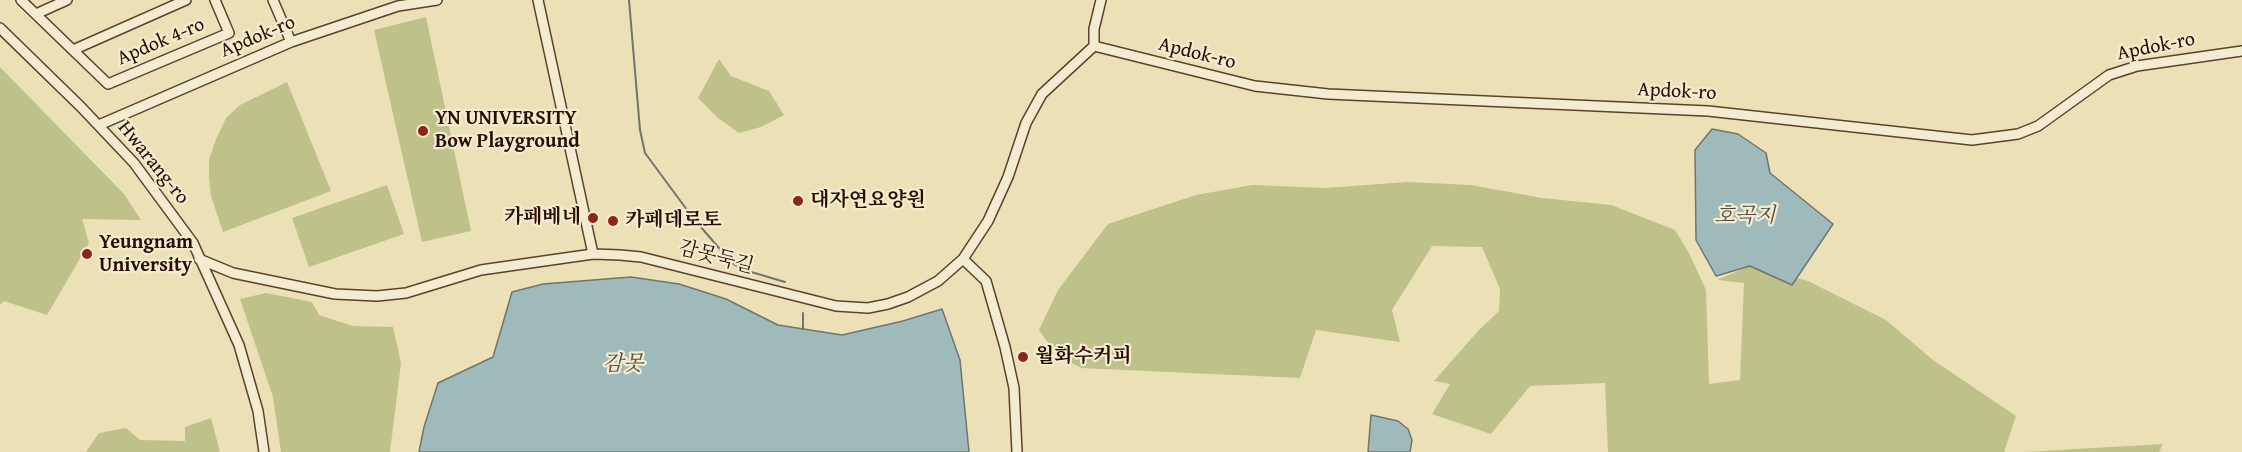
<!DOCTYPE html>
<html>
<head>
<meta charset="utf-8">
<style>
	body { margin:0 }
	canvas { display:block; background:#ece1b6 }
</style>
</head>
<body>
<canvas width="2242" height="452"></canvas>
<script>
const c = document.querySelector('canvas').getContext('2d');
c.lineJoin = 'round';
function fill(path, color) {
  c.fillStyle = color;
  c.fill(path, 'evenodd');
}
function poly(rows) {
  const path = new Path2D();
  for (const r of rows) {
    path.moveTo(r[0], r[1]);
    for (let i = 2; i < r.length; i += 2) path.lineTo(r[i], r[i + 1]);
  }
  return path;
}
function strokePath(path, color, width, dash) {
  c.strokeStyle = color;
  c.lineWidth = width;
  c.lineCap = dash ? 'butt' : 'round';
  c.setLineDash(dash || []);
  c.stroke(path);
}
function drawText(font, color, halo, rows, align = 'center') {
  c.font = font + ' "Gentium Book Plus","Noto Serif KR",serif';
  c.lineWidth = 4.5;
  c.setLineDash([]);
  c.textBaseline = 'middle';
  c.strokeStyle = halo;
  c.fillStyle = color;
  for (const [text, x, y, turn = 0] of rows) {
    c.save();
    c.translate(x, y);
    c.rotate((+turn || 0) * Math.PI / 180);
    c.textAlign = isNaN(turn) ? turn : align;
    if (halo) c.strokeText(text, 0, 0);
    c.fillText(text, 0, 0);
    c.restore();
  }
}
fill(poly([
	[426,17,471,231,422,242,374,30],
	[719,59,731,76,769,91,784,115,761,127,739,133,718,118,698,98],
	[0,67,124,194,141,220,82,219,89,243,47,315,4,301,0,305],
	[287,82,331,191,223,232,211,196,209,178,209,160,216,139,226,118,240,105],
	[1407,182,1471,185,1542,198,1611,205,1675,230,1689,253,1706,290,1709,384,1740,380,1744,283,1717,280,1750,266,1808,281,1886,320,1933,360,2016,416,2004,452,1608,452,1605,383,1530,386,1491,434,1432,414,1450,384,1434,381,1478,331,1499,311,1500,289,1482,247,1432,246,1392,310,1400,342,1316,330,1300,378,1081,368,1056,354,1039,330,1058,290,1108,224,1196,195,1252,185,1325,188],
	[387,185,404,234,309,267,292,218],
	[266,293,312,302,319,315,353,326,393,327,401,363,390,452,281,452,273,397,240,299],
	[211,418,220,452,86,452,99,433,126,428,140,440,185,441,185,427],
	[2163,444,2159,452,2024,452]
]), '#bec18a');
const water = poly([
	[1712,129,1738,134,1766,153,1770,173,1833,224,1792,285,1750,266,1716,276,1696,240,1695,150,1712,129],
	[631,277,679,284,726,299,778,325,842,335,903,321,942,309,960,360,969,452,419,452,424,427,438,383,493,357,512,292,543,284,631,277],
	[1371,415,1398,421,1408,429,1412,440,1410,452,1368,452,1371,415]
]);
fill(water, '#9fbaba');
strokePath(water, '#707570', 1.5);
strokePath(poly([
	[629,0,640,130,645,153,693,218,732,263,741,269,785,282],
	[803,313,803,329]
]), '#707570', 2);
const minor = poly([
	[21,0,108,84,229,33,215,0],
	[273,0,291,42],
	[538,0,593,254],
	[36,14,67,0],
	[0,28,81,107,134,163,193,243,239,345,258,411,264,452],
	[1094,46,1255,86,1328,94,1708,111,1972,140,2018,134,2038,126,2109,75,2137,66,2242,51],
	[1094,46,1094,29,1101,0],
	[73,50,186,0],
	[99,125,291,42,398,6,437,0],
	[199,259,233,273,335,294,377,296,406,293,481,270,593,254,620,255,641,257,836,306,868,308,888,304,908,297,938,281,963,259,988,221,1008,177,1026,123,1042,94,1094,46],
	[963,259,986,281,1005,347,1014,388,1017,452]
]);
strokePath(minor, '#5a422e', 12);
strokePath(minor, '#f3ecd0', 9);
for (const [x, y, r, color] of [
	[423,131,6,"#8f2418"],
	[798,201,6,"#8f2418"],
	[593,218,6,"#8f2418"],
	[613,221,6,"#8f2418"],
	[87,254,6,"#8f2418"],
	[1023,357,6,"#8f2418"]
]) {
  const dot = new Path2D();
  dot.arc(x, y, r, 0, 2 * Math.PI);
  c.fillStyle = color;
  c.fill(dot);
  strokePath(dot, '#f3ecd0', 2);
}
drawText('20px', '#2a0d00', '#f3ecd0', [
	["Apdok-ro",258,37,-23],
	["Apdok 4-ro",161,42,-23],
	["Apdok-ro",2156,47,-11],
	["Apdok-ro",1197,54,14],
	["Apdok-ro",1677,92,3],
	["Hwarang-ro",153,163,51],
	["감못둑길",716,258,15]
]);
drawText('bold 20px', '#2a0d00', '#f3ecd0', [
	["YN UNIVERSITY",435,119],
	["Bow Playground",435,142],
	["대자연요양원",810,201],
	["카페베네",581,218,"right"],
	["카페데로토",625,221],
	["Yeungnam",99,243],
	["University",99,266],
	["월화수커피",1035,357]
], 'left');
drawText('italic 21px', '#534a41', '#f3ecd0', [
	["호곡지",1745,217],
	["감못",623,365]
]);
</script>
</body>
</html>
